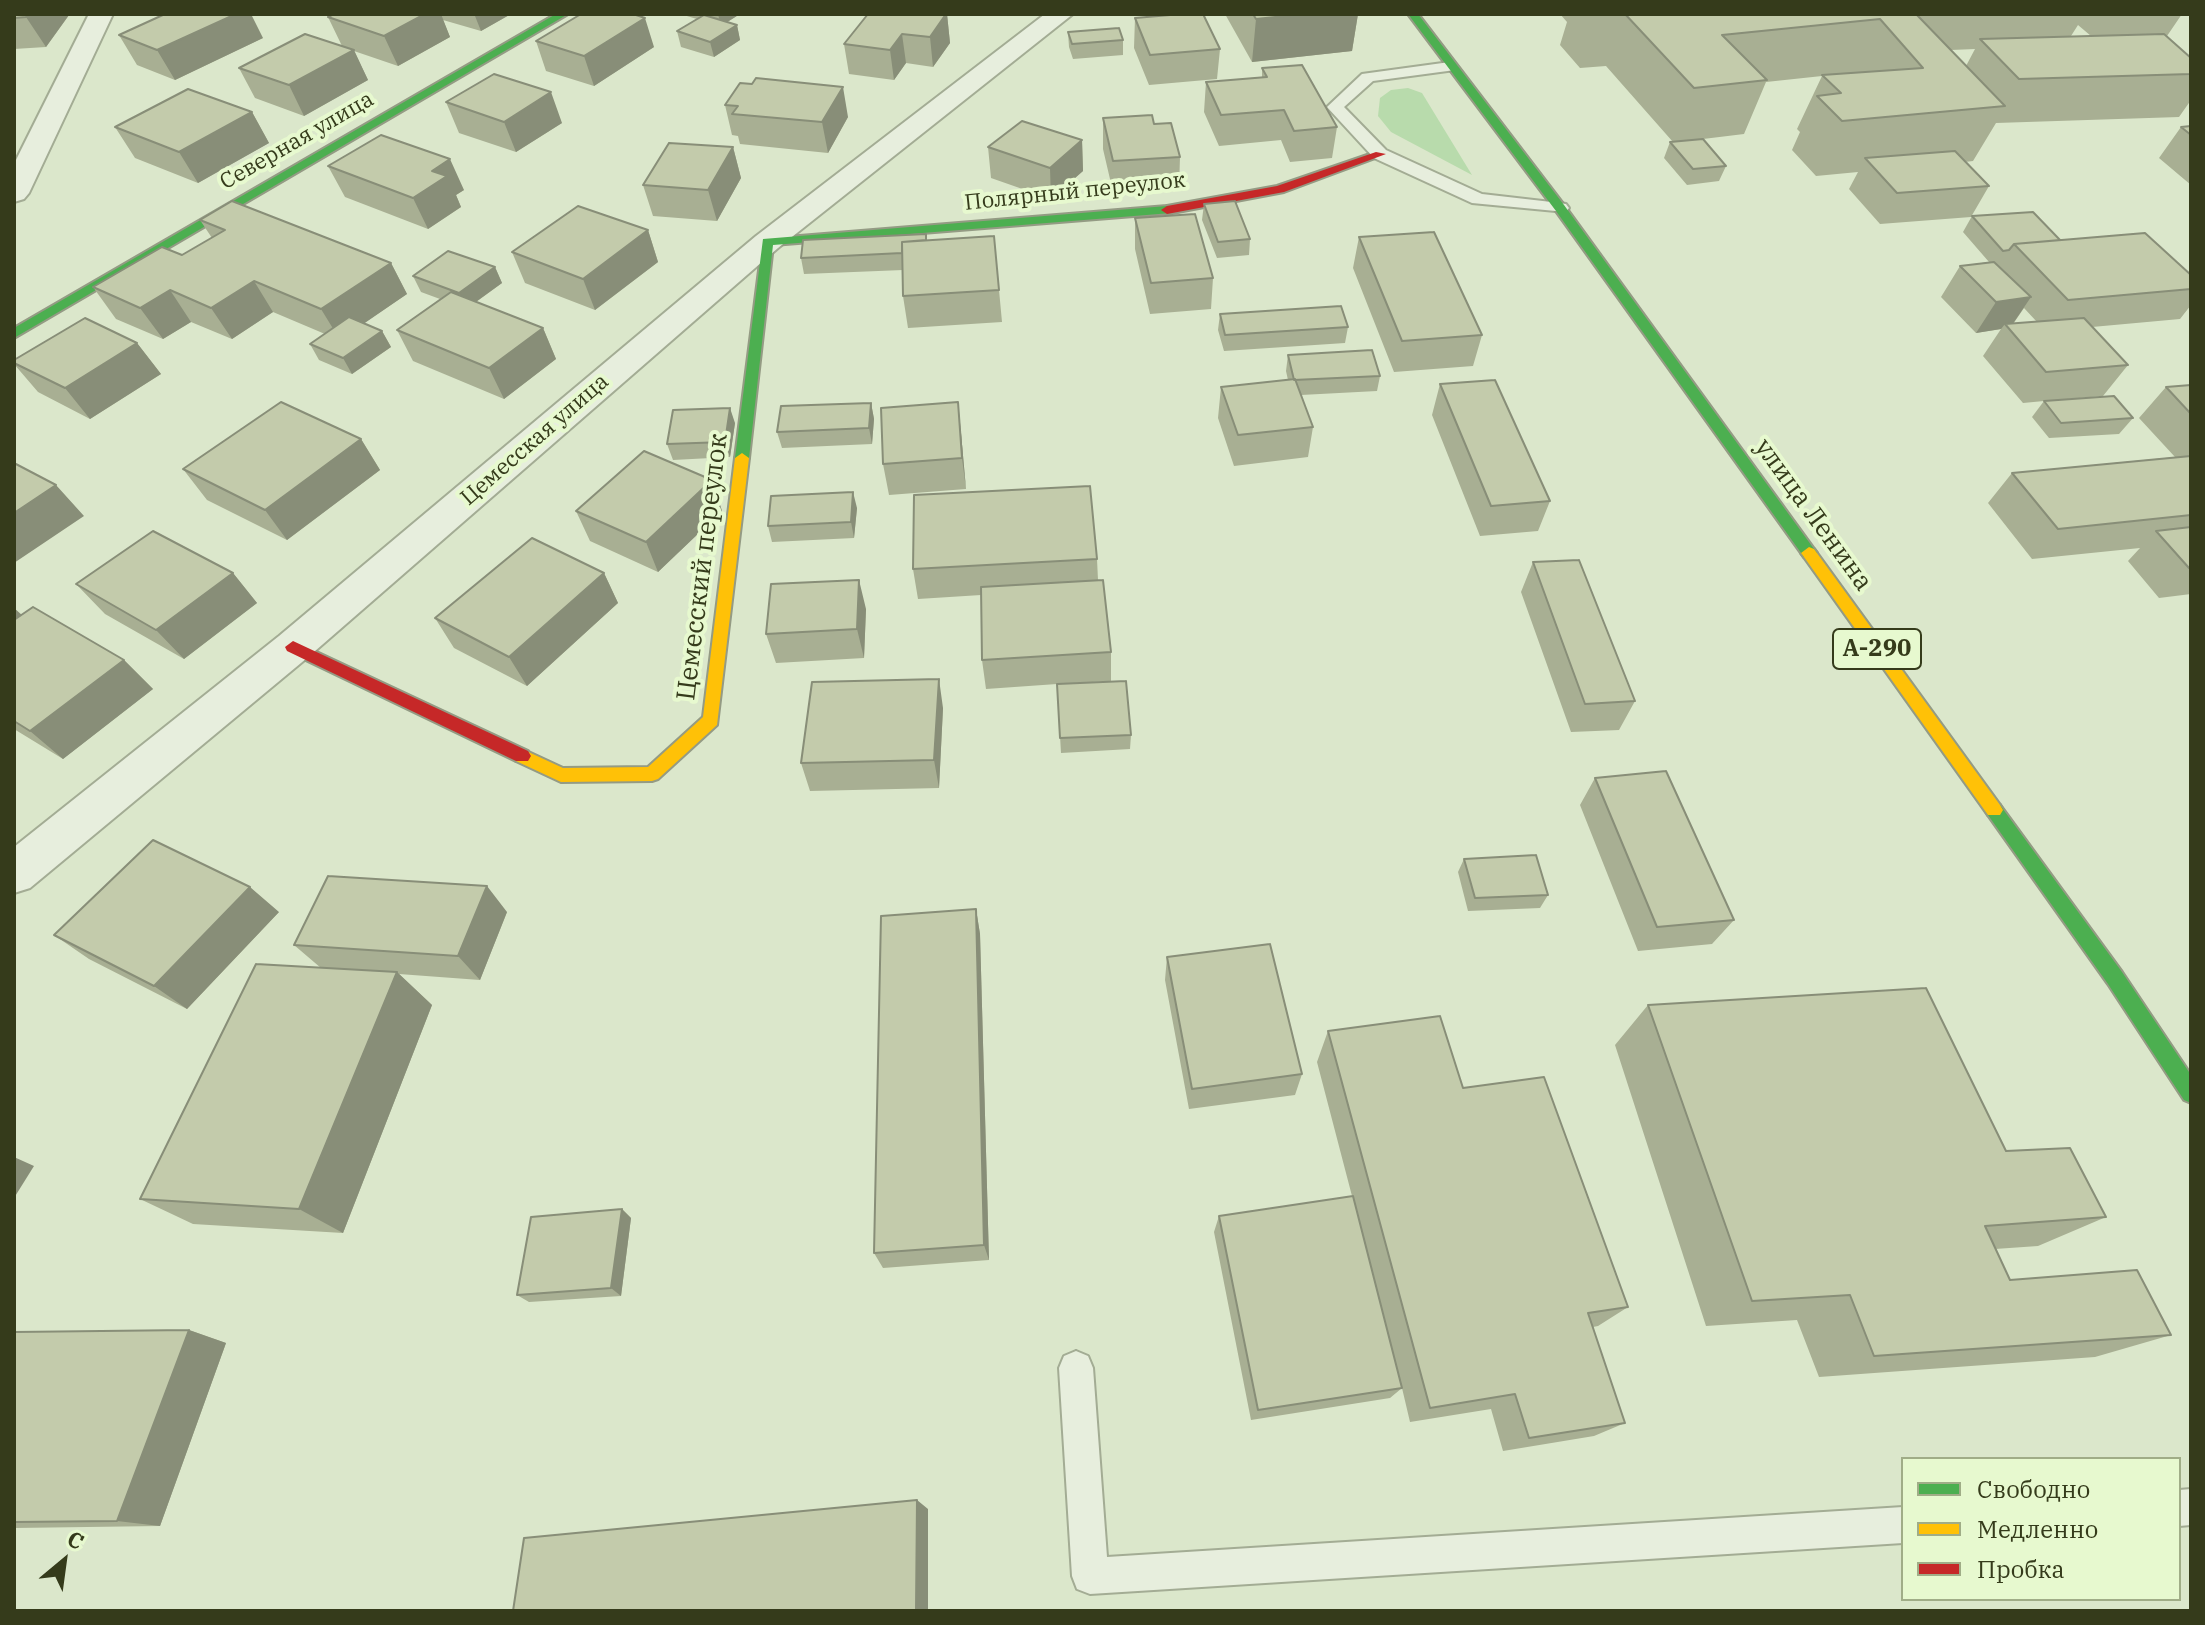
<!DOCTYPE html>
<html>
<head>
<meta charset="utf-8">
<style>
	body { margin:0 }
	#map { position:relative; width:2205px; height:1625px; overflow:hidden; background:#dbe7cb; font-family:"IBM Plex Serif",serif }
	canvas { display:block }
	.frame { position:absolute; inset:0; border:16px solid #353b1b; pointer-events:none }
	.legend { position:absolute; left:1901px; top:1457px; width:280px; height:144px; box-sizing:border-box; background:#e7f9cf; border:2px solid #a0ad87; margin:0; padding:10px 14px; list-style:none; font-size:24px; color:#353b1b }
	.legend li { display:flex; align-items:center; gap:16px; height:40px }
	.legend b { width:40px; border:2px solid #a0ad87 }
	.north { position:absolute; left:24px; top:1521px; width:80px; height:80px; -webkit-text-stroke:6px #e7f9cf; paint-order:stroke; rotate:29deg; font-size:22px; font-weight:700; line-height:32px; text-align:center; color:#353b1b }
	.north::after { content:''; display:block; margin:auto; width:28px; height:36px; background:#353b1b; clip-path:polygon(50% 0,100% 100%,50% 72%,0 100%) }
</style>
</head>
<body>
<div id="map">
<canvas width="2205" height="1625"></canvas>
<div class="frame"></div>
<ul class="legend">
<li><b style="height:10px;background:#4caf50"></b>Свободно</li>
<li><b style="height:10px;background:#ffc107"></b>Медленно</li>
<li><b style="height:10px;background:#c62828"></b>Пробка</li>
</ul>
<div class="north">С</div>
</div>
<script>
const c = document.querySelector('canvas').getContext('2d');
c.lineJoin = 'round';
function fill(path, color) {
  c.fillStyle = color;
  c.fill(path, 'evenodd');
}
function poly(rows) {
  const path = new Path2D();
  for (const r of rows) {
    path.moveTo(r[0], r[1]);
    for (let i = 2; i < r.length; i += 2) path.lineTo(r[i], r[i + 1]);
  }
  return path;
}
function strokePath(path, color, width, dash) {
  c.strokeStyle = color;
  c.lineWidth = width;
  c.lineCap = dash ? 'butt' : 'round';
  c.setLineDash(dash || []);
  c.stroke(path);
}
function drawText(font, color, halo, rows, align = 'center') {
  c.font = font + ' "IBM Plex Serif",serif';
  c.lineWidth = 8;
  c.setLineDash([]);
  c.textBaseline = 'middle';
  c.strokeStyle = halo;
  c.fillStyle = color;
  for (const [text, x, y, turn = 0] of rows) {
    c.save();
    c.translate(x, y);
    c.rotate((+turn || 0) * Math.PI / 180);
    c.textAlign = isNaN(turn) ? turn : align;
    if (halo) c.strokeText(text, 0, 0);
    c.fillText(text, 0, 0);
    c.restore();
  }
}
fill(poly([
	[1408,88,1422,93,1472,175,1391,132,1378,116,1380,98,1391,90]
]), '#b8dbac');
const lane = poly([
	[1450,62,1458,67,1455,70,1373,81,1344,107,1386,150,1482,194,1560,203,1566,204,1569,208,1566,212,1472,203,1374,158,1327,107,1362,74,1450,62],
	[1076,1351,1088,1356,1093,1368,1107,1557,1903,1507,1903,1543,1090,1594,1077,1589,1072,1576,1059,1368,1064,1356,1076,1351],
	[2191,1489,2191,1525,2179,1526,2179,1490,2191,1489]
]);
const street = poly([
	[89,14,113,14,29,193,24,199,14,202,14,164,89,14],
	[1045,14,1073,14,778,248,307,658,30,888,14,893,14,847,279,636,756,236,1045,14]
]);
const fast = poly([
	[556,14,568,14,14,338,14,328,556,14],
	[1408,14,1418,14,1564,205,1814,549,1817,553,1814,557,1804,557,1556,211,1408,14],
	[1167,206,1171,207,1171,213,773,245,749,458,742,463,735,458,763,239,1167,206],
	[1994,803,2000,805,2122,972,2191,1075,2191,1103,2184,1100,2108,984,1988,815,1985,810,1988,805,1994,803]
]);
const slow = poly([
	[742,453,749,458,717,725,658,779,652,781,561,782,516,761,513,756,516,751,522,749,563,768,648,767,703,717,735,458,742,453],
	[1809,547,1814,549,2000,805,2003,810,2000,815,1988,815,1804,557,1801,553,1809,547]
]);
const jam = poly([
	[1376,152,1386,154,1284,192,1167,214,1161,210,1167,206,1277,186,1376,152],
	[293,641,528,751,531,756,528,761,516,761,287,651,285,647,293,641]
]);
strokePath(lane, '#a3ac94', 4);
strokePath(street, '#a3ac94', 4);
strokePath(fast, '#949b84', 4);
strokePath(slow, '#949b84', 4);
strokePath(jam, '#949b84', 4);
fill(lane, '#e7eedd');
fill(street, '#e7eedd');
fill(fast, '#4caf50');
fill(slow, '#ffc107');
fill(jam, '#c62828');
fill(poly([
	[14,14,69,15,46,47,14,49],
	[334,14,511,14,481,31,443,20,450,37,398,66,354,51,368,80,304,116,255,98,239,68,342,46,328,17],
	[680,14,740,14,727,22,737,25,740,40,714,57,681,47,677,31,697,19],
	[947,14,950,43,933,67,906,63,894,80,849,74,844,44],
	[1225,14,1358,14,1352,51,1252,62],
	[1560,14,2182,14,2167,36,2191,58,2191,100,2179,117,1996,123,1973,161,1965,162,1989,186,1971,217,1880,224,1849,189,1858,172,1816,176,1792,150,1800,132,1797,129,1822,76,1766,82,1744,134,1703,139,1726,166,1719,181,1687,185,1664,158,1670,142,1673,142,1606,66,1580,68,1560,45,1567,22],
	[2078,25,2091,36,2071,36],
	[1975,49,1966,66,1951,50],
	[1135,18,1220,49,1217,79,1149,85,1134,48],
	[1068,32,1123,40,1123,55,1073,59,1069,47],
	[119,35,263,38,175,80,137,65],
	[536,41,654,47,594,86,546,71],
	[1262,68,1337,127,1332,158,1290,162,1281,140,1219,146,1204,112,1206,82,1262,77],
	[446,102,562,123,516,152,459,133],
	[725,105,848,117,828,153,740,144,738,136,732,135],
	[252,112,269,143,198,183,135,158,115,127],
	[1103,118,1154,124,1180,157,1179,188,1113,192,1103,149],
	[2191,126,2191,185,2159,158,2181,127],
	[1082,140,1083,171,1051,199,991,178,988,147],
	[733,147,741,178,717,221,653,216,643,185],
	[328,166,464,190,456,195,461,207,428,229,345,197],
	[1204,204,1250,239,1249,255,1217,258,1202,220],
	[1972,216,2060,240,2191,289,2191,305,2180,319,2092,327,2128,365,2103,396,2044,401,2133,418,2119,434,2049,438,2032,417,2044,401,2023,403,1983,356,2001,329,1976,333,1941,297,1960,266,1989,262,1963,232],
	[2024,308,2037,322,2013,324],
	[1135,218,1213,278,1211,309,1150,314,1135,249],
	[200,220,391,263,407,294,364,323,382,331,391,347,352,374,319,360,310,344,325,334,273,312,232,339,191,322,163,339,116,319,93,287,182,255,212,238],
	[648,230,658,262,595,310,525,283,512,252],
	[926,234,926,240,999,290,1002,322,908,328,903,296,903,270,804,274,801,258],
	[1359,237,1482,335,1473,366,1394,372,1353,268],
	[495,267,502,283,476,302,543,328,556,359,504,399,413,361,397,330,440,299,421,292,413,276],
	[1220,314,1348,327,1345,343,1224,351,1218,330],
	[137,343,161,374,90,419,38,392,14,364,14,360],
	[1288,355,1380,376,1377,391,1301,395,1313,427,1308,457,1234,466,1218,418,1221,387,1288,380,1286,371],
	[1440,384,1550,501,1538,531,1480,536,1432,415],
	[2191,385,2191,594,2159,598,2128,561,2140,548,2032,559,1988,503,2012,473,2175,457,2139,418,2166,387],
	[871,403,874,419,872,444,782,448,777,432],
	[735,423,730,457,673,460,667,444],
	[961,433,966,489,889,495,883,464],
	[361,439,380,470,287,540,207,500,183,469],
	[712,480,722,511,658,572,590,541,576,511],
	[857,508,854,538,772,542,768,526],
	[1097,559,1098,580,1111,652,1111,681,1074,683,1131,735,1130,749,1061,753,1057,684,986,689,982,660,981,595,918,599,913,569],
	[1533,562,1635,701,1619,730,1571,732,1521,592],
	[233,573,257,603,184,659,105,614,76,584],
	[604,573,618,603,527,686,454,648,435,618],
	[14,608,22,615,124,660,153,689,63,759,14,729],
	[866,609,864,658,776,663,766,634],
	[943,708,939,788,810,791,801,763],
	[1595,778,1734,920,1712,944,1638,951,1580,805],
	[1464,859,1548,895,1540,908,1468,911,1458,872],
	[976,909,980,934,989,1260,883,1268,874,1253],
	[279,912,187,1009,89,959,54,935],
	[507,912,480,980,399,974,432,1005,343,1233,193,1224,140,1199,321,968,294,945],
	[1167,957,1302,1074,1295,1095,1189,1109,1165,980],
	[1648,1005,2006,1151,2106,1217,2038,1246,1995,1249,2010,1280,2171,1335,2095,1357,1819,1377,1797,1320,1706,1326,1615,1045],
	[1328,1031,1463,1088,1628,1307,1598,1326,1593,1327,1625,1423,1594,1436,1503,1451,1491,1409,1410,1422,1402,1388,1390,1398,1251,1420,1214,1232,1219,1216,1352,1196,1317,1062],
	[622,1209,631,1218,621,1296,529,1302,517,1295],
	[189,1330,226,1343,160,1526,14,1528,14,1332]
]), '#a8af93');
fill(poly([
	[29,14,68,14,69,15,46,47,26,17],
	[236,14,251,14,263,38,175,80,157,50],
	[425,14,441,14,450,37,398,66,384,36],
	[479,14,511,14,481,31,475,16],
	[718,14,740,14,721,26],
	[947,14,950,43,933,67,930,37],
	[1304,14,1358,14,1352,51,1252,62,1256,19],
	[645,18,654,47,594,86,584,56],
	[737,25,740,40,714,57,710,42],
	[902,34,906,63,894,80,890,50],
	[354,50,368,80,304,116,289,85],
	[843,87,848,117,828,153,822,122],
	[551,92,562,123,516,152,504,122],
	[252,112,269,143,198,183,179,152],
	[1082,140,1083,171,1051,199,1050,168],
	[733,147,741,178,717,221,708,190],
	[450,159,464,190,456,195,461,207,428,229,413,198,432,171],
	[648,230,658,262,595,310,583,279],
	[391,263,407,294,340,340,321,309],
	[495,267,502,283,466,309,459,293],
	[254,281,273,312,232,339,211,308],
	[170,290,191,322,163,339,140,308],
	[2031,297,2010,328,2005,324,2001,329,1976,333,1996,302],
	[543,328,556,359,504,399,489,368],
	[382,331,391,347,352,374,343,358],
	[137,343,161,374,90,419,65,388],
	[958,402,961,433,966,489,962,458],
	[871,403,874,419,872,444,869,428],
	[730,408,735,423,730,457,725,442],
	[361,439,380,470,287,540,265,510],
	[712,480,722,511,658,572,646,542],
	[56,485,84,516,14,563,14,513],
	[853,492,857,508,854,538,851,522],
	[233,573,257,603,184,659,156,630],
	[604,573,618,603,527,686,509,657],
	[859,580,866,609,864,658,857,629],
	[14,608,29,622,14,632],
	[124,660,153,689,63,759,30,731],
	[939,679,943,708,939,788,934,760],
	[487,886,507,912,480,980,458,956],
	[250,887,279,912,187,1009,154,986],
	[976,909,980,934,989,1260,984,1245],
	[397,972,432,1005,343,1233,299,1209],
	[14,1157,34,1166,14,1198],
	[622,1209,631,1218,621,1296,611,1288],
	[189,1330,226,1343,160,1526,117,1521],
	[917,1500,928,1509,928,1611,916,1611]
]), '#888e78');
const building = poly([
	[14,14,29,14,26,17,14,18,14,14],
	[165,14,236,14,157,50,119,35,165,14],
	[334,14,425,14,384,36,328,17,334,14],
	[581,14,633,14,645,18,584,56,536,41,581,14],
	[868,14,946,14,930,37,902,34,890,50,844,44,868,14],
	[1182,14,1203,14,1220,49,1150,55,1135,18,1182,14],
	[1253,14,1304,14,1256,19,1253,14],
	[1625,14,1916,14,2005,106,1842,121,1817,96,1841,93,1822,75,1923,68,1880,19,1722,35,1767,80,1694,88,1625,14],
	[704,15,737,25,710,42,677,31,704,15],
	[1119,28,1123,40,1072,44,1068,32,1119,28],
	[305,34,354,50,289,85,239,68,305,34],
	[2164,34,2191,58,2191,74,2019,79,1980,39,2164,34],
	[1302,65,1337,127,1294,131,1284,110,1221,115,1206,82,1267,77,1262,68,1302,65],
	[494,74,551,92,504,122,446,102,494,74],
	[756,78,843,87,822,122,732,114,738,106,725,105,740,83,752,84,756,78],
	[188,89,252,112,179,152,115,127,188,89],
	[1152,115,1154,124,1171,123,1180,157,1113,161,1103,118,1152,115],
	[1022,121,1082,140,1050,168,988,147,1022,121],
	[2191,126,2191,135,2181,127,2191,126],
	[381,135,450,159,432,171,447,176,413,198,328,166,381,135],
	[1703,139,1726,166,1693,169,1670,142,1703,139],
	[669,143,733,147,708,190,643,185,669,143],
	[1955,151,1989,186,1897,193,1865,158,1955,151],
	[232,201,391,263,321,309,254,281,211,308,170,290,140,308,93,287,162,247,182,255,225,230,200,220,232,201],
	[1235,201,1250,239,1218,242,1204,204,1235,201],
	[578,206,648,230,583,279,512,252,578,206],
	[2033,212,2060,240,2014,244,2009,250,2003,251,1972,216,2033,212],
	[1195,214,1213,278,1151,283,1135,218,1195,214],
	[1434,232,1482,335,1402,341,1359,237,1434,232],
	[2145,233,2191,275,2191,289,2068,300,2014,244,2145,233],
	[926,234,926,240,902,242,902,253,801,258,803,240,926,234],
	[994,236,999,290,903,296,902,242,994,236],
	[448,251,495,267,459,293,413,276,448,251],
	[1994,262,2031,297,1996,302,1960,266,1994,262],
	[451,292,543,328,489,368,397,330,451,292],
	[1341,306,1348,327,1225,335,1220,314,1341,306],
	[349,317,382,331,343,358,310,344,349,317],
	[85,318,137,343,65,388,14,363,14,360,85,318],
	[2084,318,2128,365,2046,372,2005,324,2084,318],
	[1372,350,1380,376,1294,380,1288,355,1372,350],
	[1295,379,1313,427,1238,435,1221,387,1295,379],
	[1495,380,1550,501,1491,506,1440,384,1495,380],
	[2191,385,2191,414,2166,387,2191,385],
	[2114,396,2133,418,2061,423,2044,401,2114,396],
	[281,402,361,439,265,510,183,469,281,402],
	[958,402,962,458,883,464,881,408,958,402],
	[871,403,869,428,777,432,781,406,871,403],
	[730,408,725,442,667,444,673,410,730,408],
	[644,451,712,480,646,542,576,511,644,451],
	[2191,456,2191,515,2058,529,2012,473,2191,456],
	[14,463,56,485,14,513,14,463],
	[1090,486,1097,559,913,569,914,495,1090,486],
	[853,492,851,522,768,526,771,496,853,492],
	[2191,527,2191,568,2189,568,2156,531,2191,527],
	[153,531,233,573,156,630,76,584,153,531],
	[532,538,604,573,509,657,435,618,532,538],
	[1579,560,1635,701,1585,704,1533,562,1579,560],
	[859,580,857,629,766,634,771,584,859,580],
	[1103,580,1111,652,982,660,981,587,1103,580],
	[33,607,124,660,30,731,14,721,14,620,33,607],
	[939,679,934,760,801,763,812,682,939,679],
	[1126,681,1131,735,1060,738,1057,684,1126,681],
	[1666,771,1734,920,1657,927,1595,778,1666,771],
	[153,840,250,887,154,986,54,935,153,840],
	[1536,855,1548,895,1475,898,1464,859,1536,855],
	[328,876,487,886,458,956,294,945,328,876],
	[976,909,984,1245,874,1253,881,916,976,909],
	[1270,944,1302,1074,1192,1089,1167,957,1270,944],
	[256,964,397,972,299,1209,140,1199,256,964],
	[1926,988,2006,1151,2070,1148,2106,1217,1985,1226,2010,1280,2137,1270,2171,1335,1874,1356,1850,1295,1752,1301,1648,1005,1926,988],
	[1440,1016,1463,1088,1544,1077,1628,1307,1588,1313,1625,1423,1529,1438,1515,1394,1430,1408,1328,1031,1440,1016],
	[1353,1196,1402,1388,1258,1410,1219,1216,1353,1196],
	[622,1209,611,1288,517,1295,531,1217,622,1209],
	[189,1330,117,1521,14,1522,14,1332,189,1330],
	[917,1500,916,1611,513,1611,524,1538,917,1500]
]);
fill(building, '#c3cbab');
strokePath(building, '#888e78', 2);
drawText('22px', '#353b1b', '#e7f9cf', [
	["Северная улица",297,141,-30],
	["Полярный переулок",1075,192,-6],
	["Цемесская улица",535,440,-41]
]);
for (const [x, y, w] of [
	[1877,649,88]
]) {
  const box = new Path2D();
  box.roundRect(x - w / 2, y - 20, w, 40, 6);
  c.fillStyle = '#e7f9cf';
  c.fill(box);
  strokePath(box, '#353b1b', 2);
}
drawText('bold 24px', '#353b1b', null, [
	["А-290",1877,649]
]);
drawText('26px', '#353b1b', '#e7f9cf', [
	["улица Ленина",1813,515,54],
	["Цемесский переулок",703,567,-83]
]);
</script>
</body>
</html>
